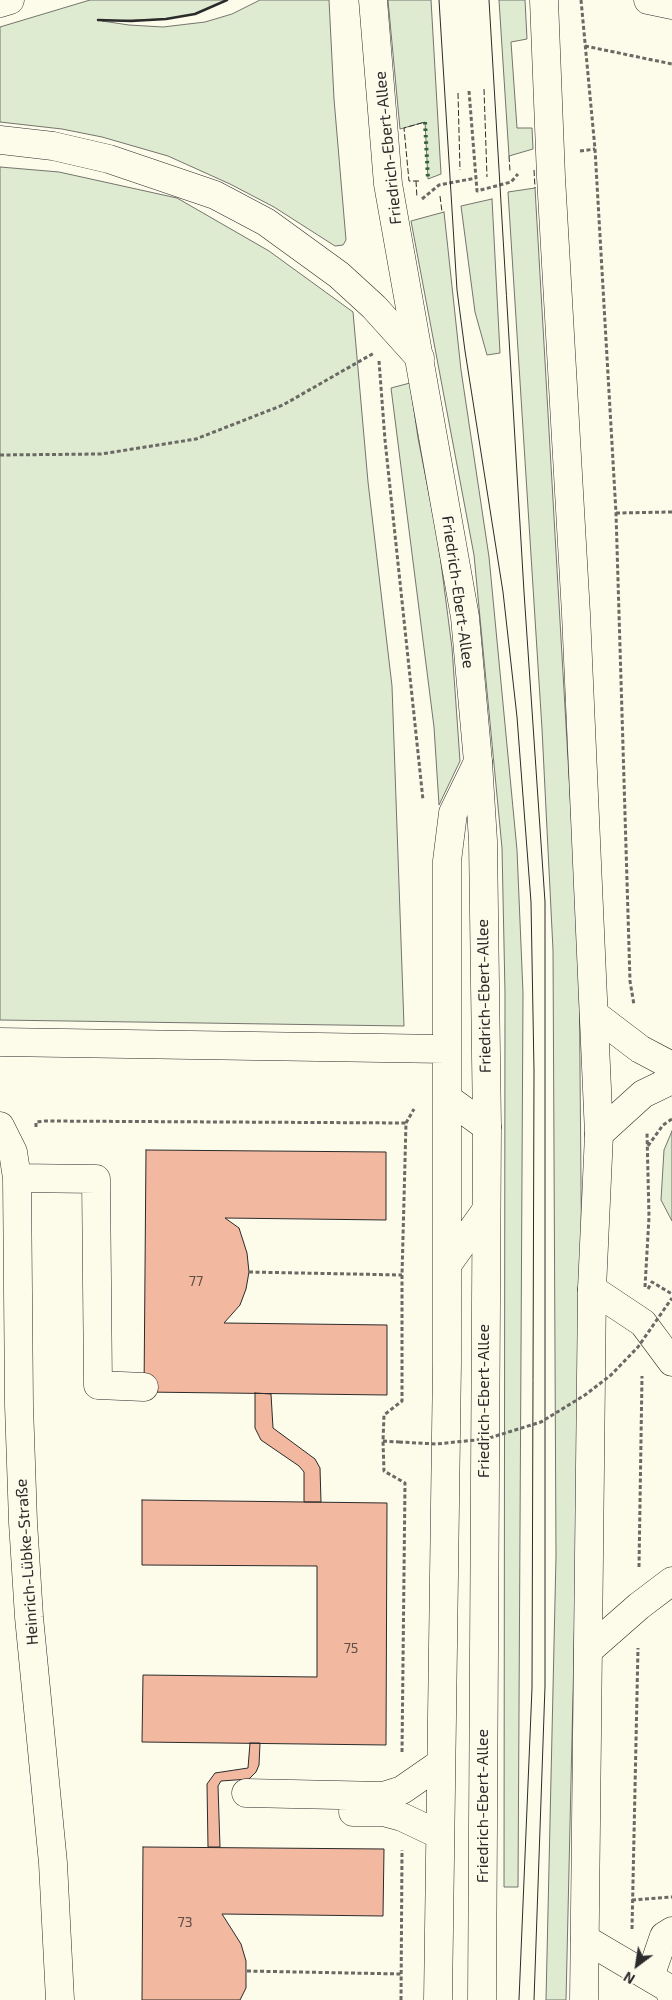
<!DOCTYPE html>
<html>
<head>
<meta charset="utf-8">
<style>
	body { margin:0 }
	#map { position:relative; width:672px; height:2000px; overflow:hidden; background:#fdfbea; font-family:"Exo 2",sans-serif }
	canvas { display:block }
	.north { position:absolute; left:612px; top:1940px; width:50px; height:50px; -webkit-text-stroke:4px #fdfbea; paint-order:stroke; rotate:211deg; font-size:14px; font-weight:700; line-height:20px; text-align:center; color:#2b2b2b }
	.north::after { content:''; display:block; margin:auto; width:18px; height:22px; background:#2b2b2b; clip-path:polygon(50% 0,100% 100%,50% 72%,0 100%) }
</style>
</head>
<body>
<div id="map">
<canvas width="672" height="2000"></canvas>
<div class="north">N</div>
</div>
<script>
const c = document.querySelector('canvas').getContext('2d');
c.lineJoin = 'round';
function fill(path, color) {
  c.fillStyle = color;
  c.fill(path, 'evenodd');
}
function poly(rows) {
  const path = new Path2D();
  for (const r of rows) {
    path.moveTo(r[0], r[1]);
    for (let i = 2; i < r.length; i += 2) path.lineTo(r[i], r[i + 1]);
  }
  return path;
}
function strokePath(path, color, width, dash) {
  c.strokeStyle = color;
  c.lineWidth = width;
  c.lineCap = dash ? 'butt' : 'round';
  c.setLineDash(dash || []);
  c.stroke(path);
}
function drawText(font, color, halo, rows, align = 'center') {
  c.font = font + ' "Exo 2",sans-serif';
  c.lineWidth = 4;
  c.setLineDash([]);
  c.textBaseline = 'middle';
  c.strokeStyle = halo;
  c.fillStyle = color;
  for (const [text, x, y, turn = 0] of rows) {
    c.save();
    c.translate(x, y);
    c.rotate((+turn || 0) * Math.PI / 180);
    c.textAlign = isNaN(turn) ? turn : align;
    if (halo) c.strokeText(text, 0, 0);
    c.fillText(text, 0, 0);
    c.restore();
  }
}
const green = poly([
	[90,0,227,0,195,14,166,19,102,21,129,25,163,27,205,22,232,14,260,0,329,0,334,99,346,240,343,245,335,246,274,207,230,184,168,156,102,137,62,129,0,122,0,27,90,0],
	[388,0,431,0,441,174,428,179,425,122,400,129,388,0],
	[499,0,525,0,527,39,511,42,517,128,532,128,533,149,509,156,499,0],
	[0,167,59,172,177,198,269,251,353,312,368,482,392,686,404,1026,0,1020,0,167],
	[535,188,579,950,582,1301,566,2000,546,2000,556,1556,553,950,542,729,508,192,535,188],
	[492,199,500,353,487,355,475,312,461,206,492,199],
	[444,212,461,370,489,557,517,850,523,993,518,1887,504,1887,505,993,502,848,474,555,411,221,444,212],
	[410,383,418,438,438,540,452,648,460,761,439,805,434,727,391,388,410,383],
	[672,1131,672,1221,661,1200,664,1150,672,1131]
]);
fill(green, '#deebd1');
strokePath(green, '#74746e', 1);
const building = poly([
	[146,1150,386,1152,386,1220,225,1218,239,1228,247,1253,249,1272,246,1289,240,1305,224,1323,387,1325,387,1395,144,1392,146,1150],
	[255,1393,271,1394,273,1428,315,1459,320,1468,321,1502,304,1502,304,1472,299,1466,261,1440,255,1428,255,1393],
	[142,1500,387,1503,386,1745,142,1742,143,1675,317,1677,317,1566,142,1565,142,1500],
	[250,1743,260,1743,259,1765,256,1772,249,1779,221,1781,218,1786,220,1847,208,1847,207,1784,215,1773,248,1768,250,1743],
	[143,1847,384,1849,383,1916,222,1914,241,1944,246,1961,246,1988,240,2000,142,2000,143,1847]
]);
fill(building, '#f2b8a0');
strokePath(building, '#2b2b2b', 1);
const minor = poly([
	[594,1014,640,1049,672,1066],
	[0,1042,445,1049],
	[447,1098,487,1127],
	[0,1126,13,1152,17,1178,19,1405,23,1522,29,1617,53,1863,60,2000],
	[599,1134,643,1094,672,1080],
	[17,1178,96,1179,98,1385,144,1387],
	[447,1265,485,1212],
	[592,1289,643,1323,672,1362],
	[590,1649,639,1606,672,1581],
	[246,1793,383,1796,402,1790,441,1763],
	[353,1812,383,1812,402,1817,440,1835],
	[585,1939,668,1988,672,1997],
	[650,1977,664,1936,672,1931],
	[438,2000,447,1363,447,861,453,813,478,762]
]);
const major = poly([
	[373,0,388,184,465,617,478,762,483,841,487,1127,482,2000],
	[544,0,551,177,576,614,599,1134,592,1289,584,2000]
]);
const highway = poly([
	[648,0,672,5],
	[0,3,10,0],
	[0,140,53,146,109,159,215,195,266,222,339,275,374,307,420,358]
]);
strokePath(minor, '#2b2b2b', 29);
strokePath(major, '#2b2b2b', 29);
strokePath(highway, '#2b2b2b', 29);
strokePath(poly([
	[581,0,595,149,616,513,630,981,634,1005],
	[585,46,672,64],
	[469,91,477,191,511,182,518,174],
	[580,151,595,149],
	[422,199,439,185,476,178],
	[379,361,385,440,423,800],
	[0,455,101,454,196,439,283,405,374,353],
	[616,513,672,512],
	[36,1127,36,1122,45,1121,406,1123],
	[648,1146,663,1125,672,1119],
	[249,1272,402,1275],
	[645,1287,649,1217,647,1133],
	[648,1289,652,1282,672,1294],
	[383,1441,399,1442],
	[639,1567,642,1376],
	[402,1752,405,1483,384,1471,383,1441,384,1415,402,1401,402,1275,406,1123,414,1109],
	[632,1900,672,1897],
	[632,1929,638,1648],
	[247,1971,401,1974],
	[401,2000,402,1850]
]), '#6a6964', 3, [4, 2.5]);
strokePath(minor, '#fdfbea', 28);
strokePath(major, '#fdfbea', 28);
strokePath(highway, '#fdfbea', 28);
strokePath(poly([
	[439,0,457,290,465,351,503,592,517,717,531,902,534,1071,532,1688,519,2000],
	[489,0,524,592,545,902,545,1686,534,2000]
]), '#2b2b2b', 1);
strokePath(poly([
	[399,1442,436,1444,486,1439,541,1422,585,1395,611,1375,638,1347,672,1298]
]), '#6a6964', 3, [4, 2.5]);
strokePath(poly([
	[425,122,428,179]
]), '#34623c', 4, [2.5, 4]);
strokePath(poly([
	[484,89,487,177],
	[458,93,460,170],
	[509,156,510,171],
	[534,170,535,188],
	[416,181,417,198],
	[419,181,409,181,404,128,425,122],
	[440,196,442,212]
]), '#2b2b2b', 1, [6, 2.5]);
strokePath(poly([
	[98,20,131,21,166,19,195,14,227,0]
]), '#2b2b2b', 2.5);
drawText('14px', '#5d4e48', null, [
	["77",196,1281],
	["75",351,1648],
	["73",185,1922]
]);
drawText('16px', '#2b2b2b', '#fdfbea', [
	["Friedrich-Ebert-Allee",388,148,-96],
	["Friedrich-Ebert-Allee",458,592,82],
	["Friedrich-Ebert-Allee",484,996,-91],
	["Friedrich-Ebert-Allee",484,1401,-90],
	["Heinrich-Lübke-Straße",27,1562,-94],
	["Friedrich-Ebert-Allee",483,1806,-90]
]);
</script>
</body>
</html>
